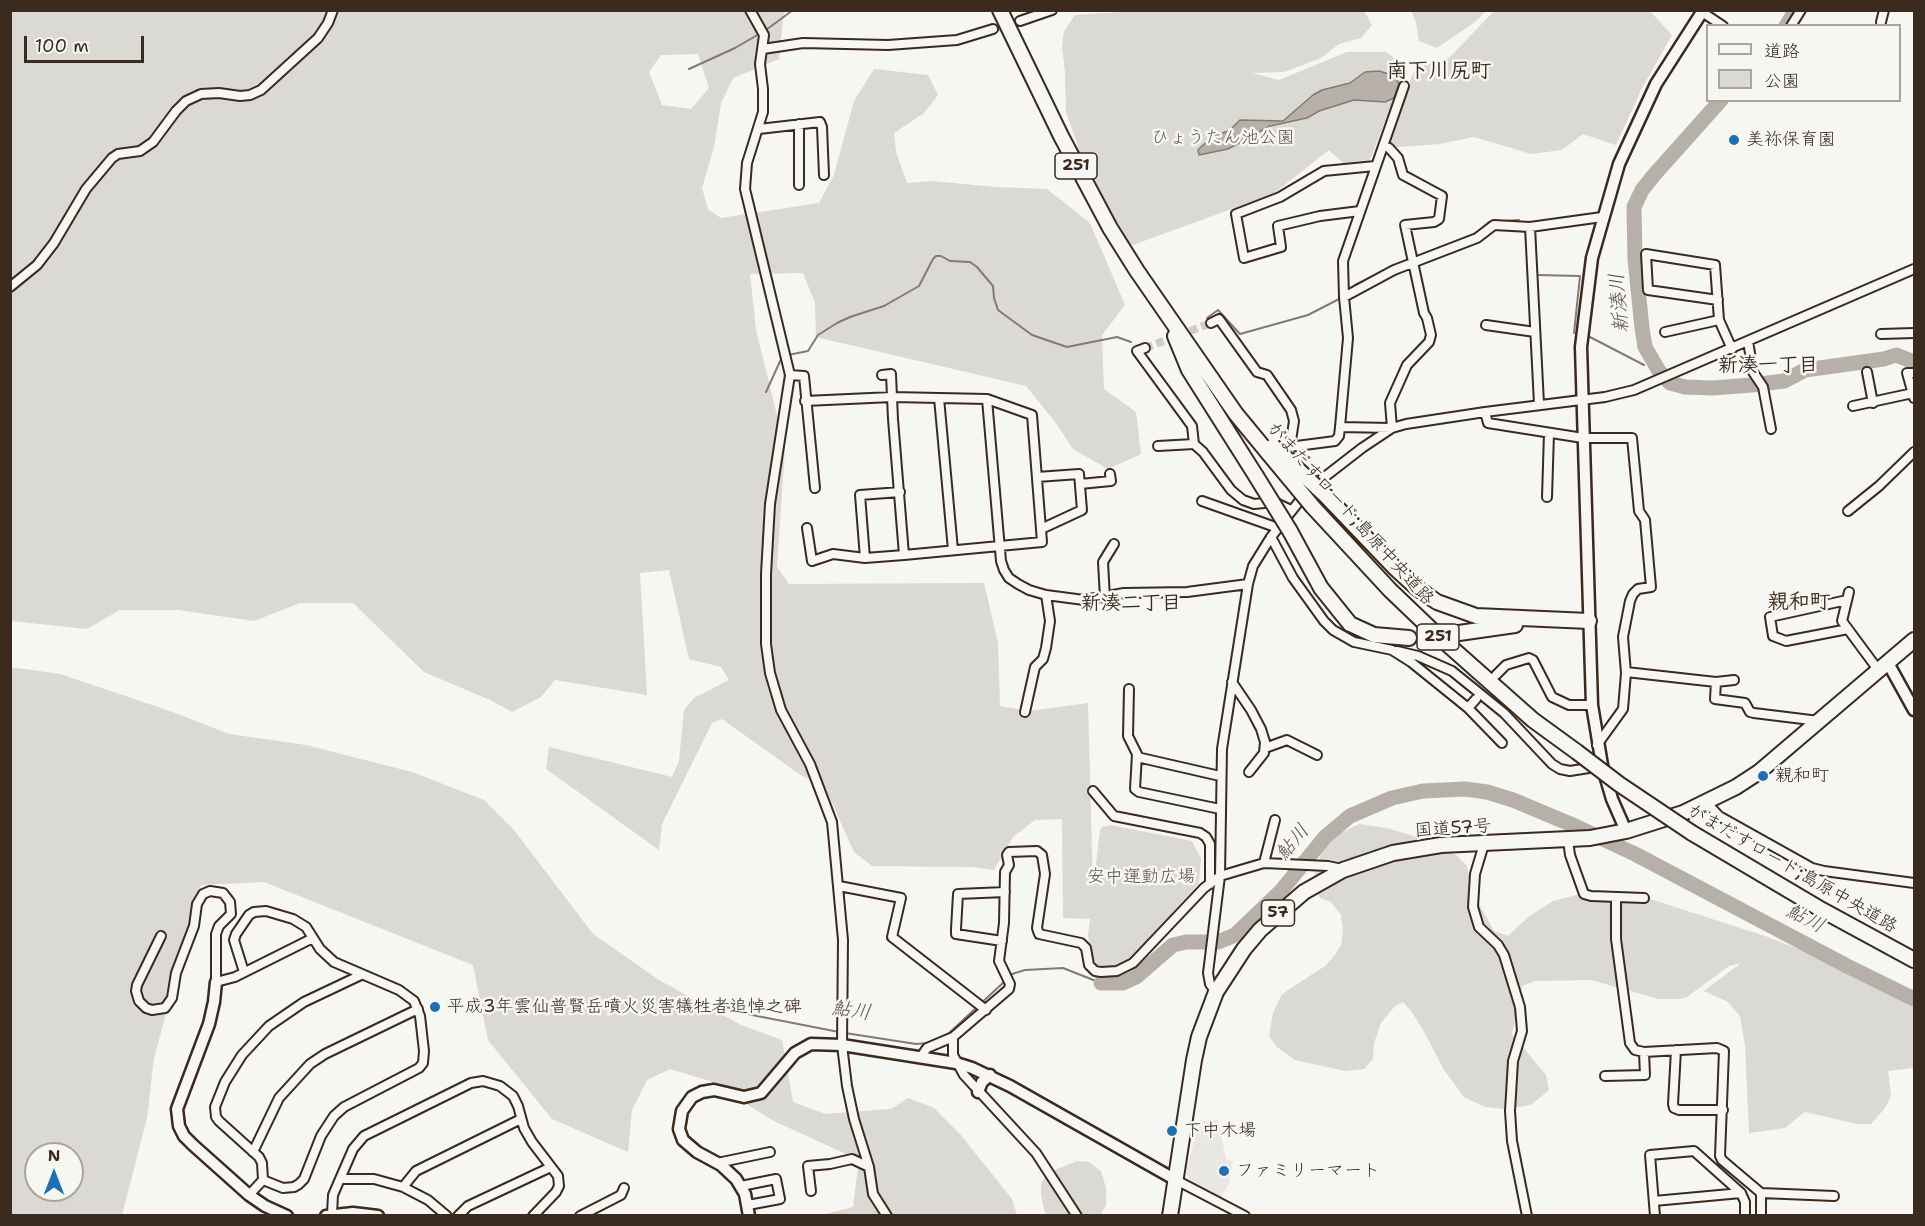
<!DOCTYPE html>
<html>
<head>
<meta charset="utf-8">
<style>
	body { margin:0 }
	#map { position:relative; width:1925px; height:1226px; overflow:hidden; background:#f6f6f2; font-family:"Shantell Sans","Klee One",sans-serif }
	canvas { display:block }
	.frame { position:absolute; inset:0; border:12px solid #3b2a1e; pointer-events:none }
	.legend { position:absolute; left:1706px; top:24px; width:195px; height:78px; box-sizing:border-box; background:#f6f6f2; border:2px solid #aba49d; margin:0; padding:8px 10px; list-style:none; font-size:18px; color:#3b2a1e }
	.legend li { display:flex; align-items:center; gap:12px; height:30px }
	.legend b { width:30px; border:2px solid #aba49d }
	.north { position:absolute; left:24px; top:1142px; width:60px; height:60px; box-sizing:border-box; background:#f6f6f2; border:2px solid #aba49d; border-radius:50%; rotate:0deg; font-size:16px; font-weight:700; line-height:24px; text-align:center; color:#3b2a1e }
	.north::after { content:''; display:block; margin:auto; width:21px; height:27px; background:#1f6fb2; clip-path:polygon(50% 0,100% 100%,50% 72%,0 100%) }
	.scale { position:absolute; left:24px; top:36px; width:120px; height:27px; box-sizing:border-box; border:3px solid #3b2a1e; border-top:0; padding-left:8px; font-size:18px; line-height:21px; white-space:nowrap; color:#3b2a1e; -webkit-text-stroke:4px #f6f6f2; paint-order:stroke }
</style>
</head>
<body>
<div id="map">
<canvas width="1925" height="1226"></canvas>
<div class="frame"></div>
<ul class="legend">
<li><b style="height:8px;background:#f6f6f2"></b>道路</li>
<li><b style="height:16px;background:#dad9d3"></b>公園</li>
</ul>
<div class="north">N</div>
<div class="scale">100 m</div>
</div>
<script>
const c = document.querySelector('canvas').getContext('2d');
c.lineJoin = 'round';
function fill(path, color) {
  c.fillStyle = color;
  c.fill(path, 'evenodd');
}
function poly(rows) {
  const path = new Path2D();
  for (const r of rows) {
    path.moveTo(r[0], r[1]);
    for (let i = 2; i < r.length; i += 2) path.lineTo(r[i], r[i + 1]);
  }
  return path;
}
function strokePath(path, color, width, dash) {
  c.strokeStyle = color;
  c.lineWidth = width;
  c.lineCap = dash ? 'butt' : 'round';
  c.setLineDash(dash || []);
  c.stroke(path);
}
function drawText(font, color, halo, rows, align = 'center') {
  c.font = font + ' "Shantell Sans","Klee One",sans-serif';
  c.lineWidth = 5;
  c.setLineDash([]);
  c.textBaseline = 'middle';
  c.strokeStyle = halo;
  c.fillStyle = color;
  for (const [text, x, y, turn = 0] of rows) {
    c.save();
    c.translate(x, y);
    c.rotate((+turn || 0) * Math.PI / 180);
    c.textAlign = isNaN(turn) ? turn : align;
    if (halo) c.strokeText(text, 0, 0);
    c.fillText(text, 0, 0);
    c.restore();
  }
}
fill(poly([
	[1218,1120,1226,1159,1233,1161,1229,1184,1221,1197,1190,1181,1186,1173,1195,1137,1193,1131,1194,1121]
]), '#e8e7e2');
fill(poly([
	[11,11,784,11,779,59,733,78,721,103,714,147,702,188,708,209,721,218,819,203,834,175,854,101,874,69,928,75,938,95,924,113,894,133,896,152,907,183,932,181,995,187,1047,189,1090,223,1125,305,1102,335,1104,389,1136,412,1141,454,1108,469,1073,449,1056,423,1026,386,816,337,815,303,803,273,750,274,756,330,785,448,777,567,789,584,984,583,998,643,1000,706,1029,711,1088,703,1093,889,1100,831,1102,827,1111,825,1192,841,1201,859,1199,883,1133,956,1124,963,1113,968,1103,968,1096,966,1093,961,1088,936,1090,919,1063,918,1062,819,1035,820,1013,837,994,870,973,867,872,866,854,852,824,785,802,776,722,719,712,723,662,824,659,850,546,769,549,747,672,777,679,761,684,710,694,698,729,680,721,667,689,659,669,570,640,573,647,695,555,680,541,697,512,712,490,700,424,672,353,603,300,603,254,621,178,610,120,610,87,629,11,621],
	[698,54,709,88,691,109,662,105,649,72,661,55],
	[1135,11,1364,11,1372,25,1361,38,1339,44,1321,58,1284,72,1252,73,1279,80,1347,52,1386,52,1397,60,1404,71,1370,160,1343,163,1329,150,1273,194,1130,246,1081,155,1066,112,1065,72,1062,47,1064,31,1075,15],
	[1411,11,1486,11,1475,22,1437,48,1419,41,1416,22],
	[1494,11,1650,11,1672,35,1641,90,1616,145,1583,134,1562,150,1531,154,1474,137,1440,144,1386,148,1415,68,1449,58],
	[10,667,60,674,170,711,229,734,306,745,412,772,484,800,514,830,593,934,659,980,741,1025,782,1040,793,1102,825,1114,891,1109,908,1098,934,1108,960,1134,1012,1199,1017,1215,822,1215,853,1207,859,1160,772,1120,710,1081,670,1069,647,1080,632,1110,628,1152,552,1119,488,1040,473,965,264,882,201,885,154,1058,147,1118,122,1215,11,1215],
	[36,1154,72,1154,72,1190,36,1190],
	[1359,824,1387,828,1423,839,1456,855,1467,866,1472,891,1494,931,1508,936,1528,917,1553,901,1593,891,1644,897,1765,936,1826,960,1914,1001,1914,1068,1888,1071,1891,1096,1885,1108,1871,1124,1857,1124,1805,1112,1785,1128,1749,1133,1745,1045,1740,1016,1728,1002,1704,991,1741,963,1729,966,1687,997,1680,999,1659,999,1591,980,1535,981,1522,986,1512,1034,1546,1075,1549,1090,1531,1105,1506,1109,1485,1107,1464,1097,1444,1070,1422,1028,1411,1011,1403,1002,1395,1006,1381,1023,1374,1043,1373,1059,1364,1069,1345,1071,1295,1060,1277,1047,1269,1036,1273,1013,1282,994,1325,966,1335,955,1341,945,1343,930,1341,915,1331,902,1320,898,1315,887,1315,871,1323,848,1341,833],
	[1077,1161,1089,1162,1101,1171,1106,1188,1106,1205,1100,1215,1047,1215,1044,1210,1041,1195,1041,1184,1047,1173]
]), '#dad9d3');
const water = poly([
	[1379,71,1395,76,1399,84,1394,98,1385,102,1354,100,1319,111,1307,118,1270,126,1228,149,1199,155,1198,150,1203,145,1219,134,1229,131,1240,120,1283,121,1313,95,1322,90,1350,83,1365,72,1379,71]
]);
fill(water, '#b6b0a9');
strokePath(water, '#857a71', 1.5);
strokePath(poly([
	[689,69,735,48,766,30,793,10],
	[1418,256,1463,239,1478,232,1489,222,1519,220],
	[1535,261,1536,268],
	[1398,264,1409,260],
	[1538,275,1580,276,1574,333],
	[1355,285,1390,268],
	[1207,318,1218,310,1240,334,1308,315,1341,298],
	[1590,337,1644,365],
	[788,355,808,351,818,335,837,323,850,317,884,306,919,286,933,259,936,256,941,256,950,261,970,262,977,267,993,286,994,298,998,310,1032,335,1067,347,1117,337,1131,342],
	[1655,370,1659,371],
	[766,392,782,357],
	[1009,977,1012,974,1025,970,1063,968,1101,983],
	[717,1004,752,1015,839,1032],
	[845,1033,916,1044,928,1043,948,1034,1005,981]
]), '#857a71', 2);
strokePath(poly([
	[1786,26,1796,10],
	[1721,100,1654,175,1642,190,1634,207,1635,259,1642,328,1645,347,1659,371,1670,383,1685,387,1712,388,1752,385,1784,381,1805,370,1884,359,1896,355,1914,362],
	[1101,983,1123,983,1136,977,1173,945,1186,942,1218,942,1235,935,1281,891,1325,837,1350,816,1392,798,1423,791,1465,789,1487,792,1513,800,1575,826,1635,854,1847,966,1914,999]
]), '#b6b0a9', 15);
strokePath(poly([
	[993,29,1020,21],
	[1145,348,1211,323]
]), '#d1cdc8', 8, [8, 4]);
strokePath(poly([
	[1409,638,1447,634]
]), '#d1cdc8', 14, [14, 7]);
const street = poly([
	[750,10,764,35,760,64,763,89,763,112,747,163,745,189,790,375,770,504,766,574,766,644,770,673,781,710,810,764,832,822,843,940,842,1045,847,1086,854,1119,869,1167,873,1194,887,1216],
	[1702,12,1723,26],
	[1020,21,1052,10],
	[1881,22,1884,10],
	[1791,26,1801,10],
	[763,49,803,43,888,45,957,40,993,29],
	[799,124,799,185],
	[759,129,820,122,822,127,824,175],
	[1389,148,1398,158,1403,175,1442,196,1439,219,1434,222,1405,225,1424,313,1427,318,1431,335,1429,342,1407,365,1390,403,1392,428],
	[1360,211,1320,216,1278,226,1281,247,1244,258,1236,214,1280,197,1324,171,1375,166],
	[1530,227,1539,404],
	[10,287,37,265,54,243,86,189,112,158,118,154,140,151,153,142,176,111,186,101,201,94,219,93,240,96,250,95,261,90,318,38,328,23,333,10],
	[1344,297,1343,261,1404,86],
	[1718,300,1648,290,1646,254,1715,265,1719,320],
	[1211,323,1219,319,1257,372,1267,375,1291,410,1294,421,1288,460],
	[1486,325,1535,332],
	[1665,332,1719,320,1732,349],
	[1881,334,1914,333],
	[1748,341,1753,372,1763,387,1771,429],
	[1145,348,1137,351,1192,426,1194,444,1203,452,1231,490,1243,500,1254,504,1274,502,1291,510],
	[1867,372,1873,403],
	[1914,373,1907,373,1914,398],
	[790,375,804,376,815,488],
	[939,398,953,550],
	[987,399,1001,561,1004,570,1009,578,1018,584,1029,590,1046,595,1084,600,1124,593,1187,592,1248,584],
	[805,401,892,397,987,399,1032,415,1042,542,904,555,893,419,892,397,891,374,882,375],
	[1853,406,1913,393],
	[1485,412,1488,423,1583,438,1632,438,1639,511,1645,520,1651,587,1638,589,1633,594,1630,601,1623,637,1626,673,1623,709,1597,745],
	[1391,428,1340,427,1348,338,1344,297,1394,270,1477,238,1494,225,1530,227,1602,217],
	[1158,446,1194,444],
	[1289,447,1335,441,1339,436,1340,427],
	[1037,477,1079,474,1082,510,1041,529],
	[1080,484,1111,481,1110,474],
	[1313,486,1362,448,1392,428,1406,424,1485,412,1605,397,1634,390,1914,269],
	[900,492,860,495,865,558,904,555],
	[1547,497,1549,433],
	[1202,501,1278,528],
	[1848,511,1879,486,1914,452],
	[807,528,812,561,833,554,865,558],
	[1271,537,1293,578,1324,621,1333,630,1354,642,1392,650,1411,662,1468,708,1502,743],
	[1849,592,1842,621,1879,671],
	[1105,598,1103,562,1114,544],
	[1847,600,1770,617,1773,636,1786,641,1848,629],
	[1397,651,1418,656,1452,671,1504,713,1552,764,1560,769,1570,771,1595,767],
	[1626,672,1716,682,1715,699,1745,703,1750,712,1754,713,1819,721],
	[1496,675,1506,665,1529,658,1533,660,1552,697,1569,705,1592,705],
	[1232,682,1251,710,1261,729,1265,742,1264,753,1249,772],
	[1716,682,1734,680],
	[1129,689,1128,736,1137,754,1135,789,1139,792,1220,809],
	[1468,708,1476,699],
	[1025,712,1035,667,1043,659,1046,648,1050,621,1046,595],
	[1265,748,1287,740,1317,755],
	[1137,757,1220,776],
	[1093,791,1114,816,1200,833,1206,837,1210,844,1210,884],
	[1706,802,1719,816,1812,868,1824,871,1914,883],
	[1568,840,1570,855,1584,894,1591,896,1644,898],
	[1484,844,1475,874,1473,907,1479,927,1498,945,1504,955,1520,1007,1522,1031,1513,1061,1510,1111,1512,1141,1527,1216],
	[1264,863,1275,820],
	[839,886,901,898,892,937,986,1010],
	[1616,897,1616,939,1630,1043,1635,1050,1644,1052,1717,1048,1724,1051,1720,1156,1722,1160,1761,1193,1761,1216],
	[161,936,137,985,136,991,139,1001,146,1008,152,1010,165,1008,172,998,176,973,194,926,197,904,203,894,210,891,223,893,230,902,231,914,219,926,216,934,216,982,235,977,313,938],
	[1002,941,956,934,956,929,958,894,1005,892],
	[244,972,234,940,236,934,249,915,254,912,266,911,293,919,306,927,320,949,334,962,399,990,414,1001,420,1016,424,1051,423,1063,419,1068,344,1107,334,1116,321,1136,304,1179,299,1184,294,1187,283,1188,263,1180],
	[1216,992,1210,984,1208,973,1220,876,1222,749,1248,584,1253,566,1271,537,1305,494],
	[953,1037,953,1055,964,1075,1036,1153,1077,1216],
	[1676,1050,1673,1104,1674,1108,1679,1110,1723,1110],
	[920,1058,927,1048,953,1037,1009,989,1010,984,999,961,1004,923,1005,872,1009,865,1007,855,1009,852,1037,851,1042,855,1045,874,1037,928,1039,934,1081,943,1086,948,1089,965,1095,971,1101,972,1117,971,1133,963,1204,888,1220,876,1264,863,1328,866,1342,869],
	[1605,1076,1645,1075,1644,1052],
	[253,1152,279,1098,310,1064,325,1054,418,1009],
	[717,1163,770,1152],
	[340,1179,374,1179,403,1187,428,1200,447,1216],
	[1176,1180,1245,1216],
	[741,1186,776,1179,780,1199,748,1205],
	[403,1187,416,1171,521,1119],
	[811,1191,808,1166,830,1164,852,1159,869,1167],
	[1761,1193,1834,1196],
	[249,1195,263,1180,262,1163,259,1157,219,1121,216,1117,215,1107,225,1082,242,1055,269,1026,304,1002,361,975],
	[1654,1201,1741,1193],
	[332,1214,333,1195,353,1149,364,1136,471,1083,483,1081,500,1086,513,1096,518,1106,524,1128,532,1142,558,1176,559,1186,556,1192,533,1216],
	[458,1216,468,1206,551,1167],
	[580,1216,621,1195,624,1188],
	[1655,1216,1650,1155,1694,1151,1741,1193,1745,1202,1745,1216]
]);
const secondary = poly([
	[1888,663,1914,710],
	[1626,831,1612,799,1602,765,1592,705,1581,347,1592,258,1619,164,1656,84,1702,12],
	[216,982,214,1002,209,1024,177,1109,179,1126,184,1136,193,1145,249,1195,265,1206,287,1216],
	[978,1092,982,1082,990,1075],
	[326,1216,353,1213,378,1216],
	[749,1216,745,1194,736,1179,721,1165,697,1152,683,1140,679,1129,682,1111,692,1097,702,1092,714,1090,744,1097,761,1093,795,1053,811,1044,842,1045,956,1063,972,1068,1010,1086,1176,1180]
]);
const highway = poly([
	[1000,10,1061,136,1110,228,1137,271,1236,414,1269,454],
	[1175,336,1189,370,1256,476],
	[1326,496,1394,567,1417,588,1437,602,1476,616,1589,621],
	[1313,507,1390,590,1437,635,1533,720,1577,752],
	[1290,531,1321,588,1350,624,1374,635,1409,638],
	[1452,634,1515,625],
	[1692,833,1822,910,1914,960],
	[1170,1216,1194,1060,1199,1037,1216,992,1244,949,1260,930,1304,892,1343,870,1393,853,1441,845,1590,838,1626,831,1683,813,1736,787,1759,772,1914,640]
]);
strokePath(street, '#3b2a1e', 12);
strokePath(secondary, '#3b2a1e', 15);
strokePath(highway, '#3b2a1e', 18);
strokePath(street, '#f6f6f2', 8);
strokePath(secondary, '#f6f6f2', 10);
strokePath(highway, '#f6f6f2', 14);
const highwayBridge = poly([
	[1273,446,1326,496],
	[1269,454,1313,507],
	[1256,476,1290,531],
	[1577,752,1619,784,1692,833]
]);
strokePath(highwayBridge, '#3b2a1e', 18, []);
strokePath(highwayBridge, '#f6f6f2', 14);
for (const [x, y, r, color] of [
	[1734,140,6,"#1f6fb2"],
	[1763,776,6,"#1f6fb2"],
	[435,1007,6,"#1f6fb2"],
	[1172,1131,6,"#1f6fb2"],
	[1224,1171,6,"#1f6fb2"]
]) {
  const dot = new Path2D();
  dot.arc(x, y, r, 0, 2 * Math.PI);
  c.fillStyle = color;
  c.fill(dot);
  strokePath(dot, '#f6f6f2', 2);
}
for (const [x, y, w] of [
	[1076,166,42],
	[1438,637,42],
	[1278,913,33]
]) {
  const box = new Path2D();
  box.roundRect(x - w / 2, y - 13, w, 26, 4.5);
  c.fillStyle = '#f6f6f2';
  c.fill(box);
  strokePath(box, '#3b2a1e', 1.5);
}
drawText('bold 16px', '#3b2a1e', null, [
	["251",1076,166],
	["251",1438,637],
	["57",1278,913]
]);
drawText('18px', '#63564b', '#f6f6f2', [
	["ひょうたん池公園",1223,138],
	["安中運動広場",1141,877]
]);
drawText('18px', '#3b2a1e', '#f6f6f2', [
	["美祢保育園",1746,140],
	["親和町",1775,776],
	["平成3年雲仙普賢岳噴火災害犠牲者追悼之碑",447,1007],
	["下中木場",1184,1131],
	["ファミリーマート",1236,1171]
], 'left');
drawText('18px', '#3b2a1e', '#f6f6f2', [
	["がまだすロード;島原中央道路",1350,514,48],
	["国道57号",1453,829,-4],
	["がまだすロード;島原中央道路",1792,869,30]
]);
drawText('italic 20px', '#605248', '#f6f6f2', [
	["新湊川",1620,303,-95],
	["鮎川",1293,843,-50],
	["鮎川",1805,919,27],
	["鮎川",851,1011,8]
]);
drawText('bold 20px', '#3b2a1e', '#f6f6f2', [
	["新湊一丁目",1768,366],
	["新湊二丁目",1131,604]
]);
drawText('bold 21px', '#3b2a1e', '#f6f6f2', [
	["南下川尻町",1439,72],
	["親和町",1799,603]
]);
</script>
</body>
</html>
